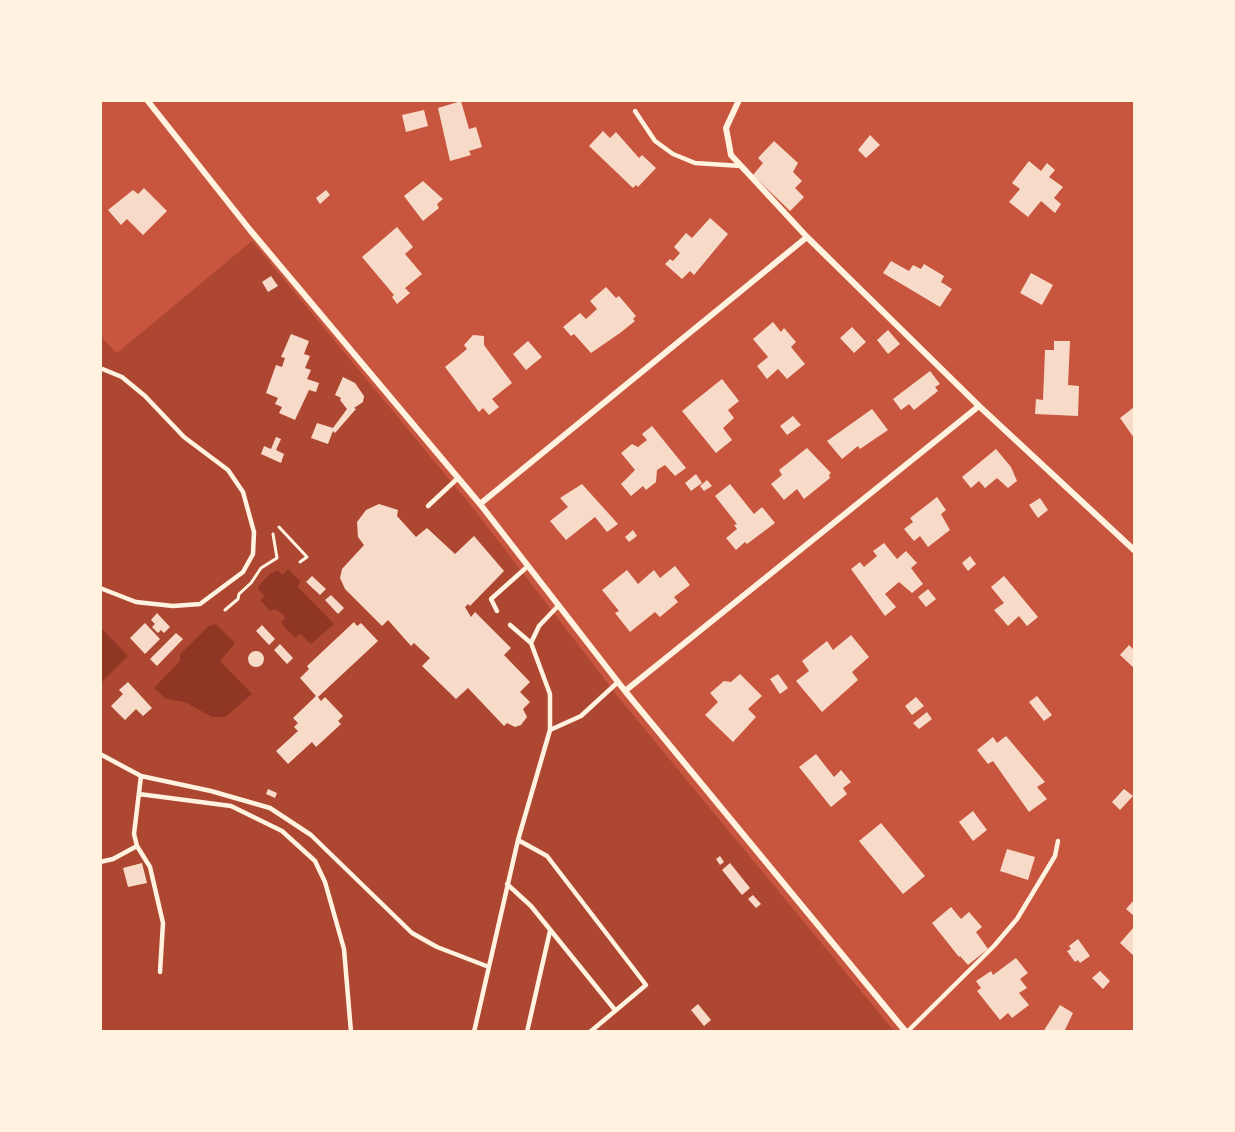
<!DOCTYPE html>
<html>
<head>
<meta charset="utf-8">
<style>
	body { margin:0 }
	#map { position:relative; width:1235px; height:1132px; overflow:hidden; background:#c8553d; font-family:Poppins,sans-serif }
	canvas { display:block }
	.frame { position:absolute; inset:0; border:102px solid #fff3e0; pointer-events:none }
</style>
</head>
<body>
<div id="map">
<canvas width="1235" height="1132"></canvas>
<div class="frame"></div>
</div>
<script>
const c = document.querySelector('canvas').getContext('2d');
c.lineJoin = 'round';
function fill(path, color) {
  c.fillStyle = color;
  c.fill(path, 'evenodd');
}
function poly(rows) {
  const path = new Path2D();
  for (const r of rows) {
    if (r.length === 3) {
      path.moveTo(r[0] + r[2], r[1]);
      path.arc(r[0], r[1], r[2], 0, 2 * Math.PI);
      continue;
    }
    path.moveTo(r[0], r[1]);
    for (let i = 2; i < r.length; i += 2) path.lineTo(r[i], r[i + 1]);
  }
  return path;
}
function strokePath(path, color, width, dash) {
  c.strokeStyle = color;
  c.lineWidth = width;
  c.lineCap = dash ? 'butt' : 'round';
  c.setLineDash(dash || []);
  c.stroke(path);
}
fill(poly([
	[252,241,473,508,619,698,894,1031,101,1031,101,337,117,353]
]), '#ae4732');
fill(poly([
	[288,569,301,582,297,586,334,624,311,644,299,633,296,638,287,630,281,622,285,619,284,615,275,609,270,611,260,600,265,597,258,589,260,584,271,573,278,570,282,575],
	[216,624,235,643,220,661,252,694,225,717,212,717,185,702,166,699,154,688,180,661,180,654,209,626],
	[101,628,128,656,101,683]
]), '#8f3625');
fill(poly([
	[461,101,469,129,476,127,482,147,469,151,471,155,450,161,438,108],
	[424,110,428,126,406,132,402,115],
	[603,131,610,138,616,132,639,158,642,155,656,168,638,187,636,185,633,188,589,146],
	[870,135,880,145,866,158,858,150],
	[774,141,798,163,793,172,802,181,795,188,804,197,790,211,753,175,763,163,758,158],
	[1029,161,1041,171,1047,163,1055,170,1049,177,1063,187,1054,198,1061,204,1055,213,1041,201,1028,217,1009,202,1020,189,1012,183],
	[423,181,443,199,437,204,439,208,423,221,404,196],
	[144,188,167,211,143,235,127,219,121,225,108,210,133,190,138,194],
	[326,190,330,195,320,204,316,198],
	[710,218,728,234,694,275,690,271,682,279,665,264,670,259,673,261,680,253,674,247,686,233,692,238],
	[397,227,413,247,405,254,422,274,405,288,410,293,397,304,392,297,394,295,362,257],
	[891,261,909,271,913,265,921,269,924,264,944,276,941,282,952,289,940,307,883,273],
	[1031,273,1053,285,1042,305,1020,293],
	[271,276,278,286,268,292,262,282],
	[606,287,616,298,619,296,636,316,633,319,635,321,620,333,591,353,574,334,571,336,563,327,580,313,586,319,597,309,590,301],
	[773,322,781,332,784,328,796,342,791,347,805,364,787,379,778,369,767,379,757,366,768,357,753,339],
	[852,327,866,342,854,353,840,338],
	[888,330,900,344,888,354,877,340],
	[291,334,309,341,304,354,310,356,305,368,311,370,307,379,319,383,316,392,309,390,295,420,279,413,282,407,275,404,278,398,266,393,276,365,282,367,285,358,281,357],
	[473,335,484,336,484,345,512,383,492,399,499,407,489,415,483,408,479,412,445,367,467,349,464,345],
	[528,341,542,357,526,370,513,354],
	[1054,341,1070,341,1068,385,1079,386,1078,416,1035,414,1036,399,1043,400,1045,350,1054,350],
	[930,371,940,384,935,387,938,391,914,410,909,404,901,410,893,399],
	[343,377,355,383,364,396,363,402,354,408,356,409,335,433,333,431,328,444,311,438,317,423,333,428,347,409,340,400,341,398,335,395],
	[722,379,739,401,728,410,734,418,723,428,732,440,716,453,682,411],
	[1134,407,1134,438,1120,418],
	[872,409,888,430,860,449,858,446,842,459,827,441],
	[793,416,801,425,787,435,780,426],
	[652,426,686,468,675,476,665,465,657,470,656,482,646,490,643,486,631,496,621,484,635,470,621,453,632,444,638,447,647,440,642,434],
	[276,437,281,439,276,450,284,454,281,463,261,454,264,446,271,449],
	[807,448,831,473,829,475,830,478,804,499,797,489,784,500,771,484,782,475,779,470],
	[996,449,1011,467,1017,481,1008,488,997,478,985,488,979,481,971,488,962,477],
	[696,474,702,483,691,491,685,483],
	[707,480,712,486,704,491,700,486],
	[582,484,618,524,607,532,595,517,566,540,550,521,568,507,560,498],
	[730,484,754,514,762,507,775,523,747,544,745,542,736,550,726,538,737,529,734,525,737,524,715,496],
	[937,497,946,510,941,514,950,530,928,547,920,536,914,541,904,529,913,522,910,518],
	[1040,498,1048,510,1038,518,1029,505],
	[379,504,398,510,397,516,416,537,427,528,455,554,474,536,504,571,470,606,468,604,465,607,471,617,475,612,511,648,504,655,530,682,520,692,530,702,523,709,527,717,521,725,515,727,507,723,504,726,468,688,456,699,422,666,430,658,414,643,411,646,388,620,382,626,345,589,340,578,342,569,364,545,358,537,357,522,366,510],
	[633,530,637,536,629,542,625,537],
	[884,543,897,559,906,551,917,563,911,568,923,584,912,593,899,582,885,594,896,607,885,616,851,569,860,562,864,567,877,556,873,551],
	[970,556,976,564,968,571,962,563],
	[675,566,690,585,674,597,678,602,660,617,655,612,630,632,615,613,619,611,602,590,627,570,638,584,654,570,660,578],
	[312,576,326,589,320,595,306,582],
	[1004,576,1038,617,1027,626,1019,616,1008,626,994,610,1004,603,991,587],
	[928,589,936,599,926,607,918,597],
	[331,595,344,608,338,614,325,600],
	[157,613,170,627,164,633,161,630,158,633,152,627,155,624,151,620],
	[354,622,357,626,361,623,378,641,318,697,321,701,325,697,343,716,338,721,341,724,316,747,312,742,288,764,276,751,298,731,294,727,298,723,293,718,316,696,300,678,309,669,307,666],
	[145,623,160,639,145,654,130,638],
	[262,625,275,639,269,645,256,631],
	[176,633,183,639,157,666,150,659],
	[851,635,869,657,852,672,858,680,822,712,796,681,809,671,802,661,827,641,833,650],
	[280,644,293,658,287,664,274,650],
	[1129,645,1134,650,1134,668,1120,655],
	[256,659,8],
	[740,674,762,696,748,709,756,717,733,742,705,715,718,702,710,693,724,681,731,682],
	[778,674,788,688,780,694,770,679],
	[128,682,152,708,143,716,136,709,125,720,111,706,123,694,119,690],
	[1037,696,1052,715,1044,721,1029,702],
	[916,697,924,706,912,715,905,706],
	[927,712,932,719,919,729,913,723],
	[1006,736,1045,782,1037,787,1047,799,1029,812,993,761,988,764,977,750,993,737,997,743],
	[816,754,834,777,841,770,851,782,843,788,847,794,831,807,799,767],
	[268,789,277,793,275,798,266,794],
	[1124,789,1133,796,1120,810,1112,802],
	[973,811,987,830,973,841,959,822],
	[881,823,925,876,903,894,859,841],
	[1007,849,1035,857,1028,880,1000,871],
	[720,856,724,862,720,865,716,859],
	[142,863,147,883,128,887,123,868],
	[730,863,750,888,742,895,722,870],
	[753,895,761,904,756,908,748,899],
	[1134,900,1134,916,1126,909],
	[951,907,961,919,969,912,982,927,976,932,988,949,968,965,960,956,959,957,932,923],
	[1134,927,1134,956,1120,943],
	[1078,939,1090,956,1080,963,1078,960,1075,962,1067,951,1071,949,1069,946],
	[1016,958,1028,973,1020,979,1027,988,1019,993,1029,1005,1012,1018,1008,1013,1000,1020,977,991,981,988,976,981,991,971,993,975],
	[1100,971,1110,981,1103,989,1092,978],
	[698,1004,711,1020,704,1026,691,1010],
	[1060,1005,1073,1013,1064,1032,1043,1032]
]), '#f7dbc8');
strokePath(poly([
	[279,527,307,557,300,562],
	[225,610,238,599,239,594,251,583,261,568,277,558,273,534]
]), '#fff3e0', 3);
strokePath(poly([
	[635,111,655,141,673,154,695,163,741,166],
	[100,368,122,377,145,396,184,437,228,470,243,492,254,532,253,554,243,572,200,604,173,606,136,602,100,588],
	[428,506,458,478],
	[497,611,491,599,528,566],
	[510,625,531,643],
	[550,730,581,716,618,682],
	[100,754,141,776,211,791,270,808,311,835,412,933,437,947,489,967],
	[141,776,134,834,137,846,150,867,163,923,160,972],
	[139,794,231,806,282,831,315,861,325,882,344,949,351,1032],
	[518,840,547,856,646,985,590,1032],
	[100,862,113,859,137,846],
	[507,884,531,906,615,1010],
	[474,1032,518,840,550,730,550,694,531,643,539,626,558,606],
	[527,1032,550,931],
	[907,1032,994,946,1017,919,1055,856,1058,841]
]), '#fff3e0', 4.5);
strokePath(poly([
	[147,100,250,230,480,504,625,691,906,1032],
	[739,100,726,128,731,155,807,237,979,406,1134,550],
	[480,504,807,237],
	[625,691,979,406]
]), '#fff3e0', 6);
</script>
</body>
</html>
